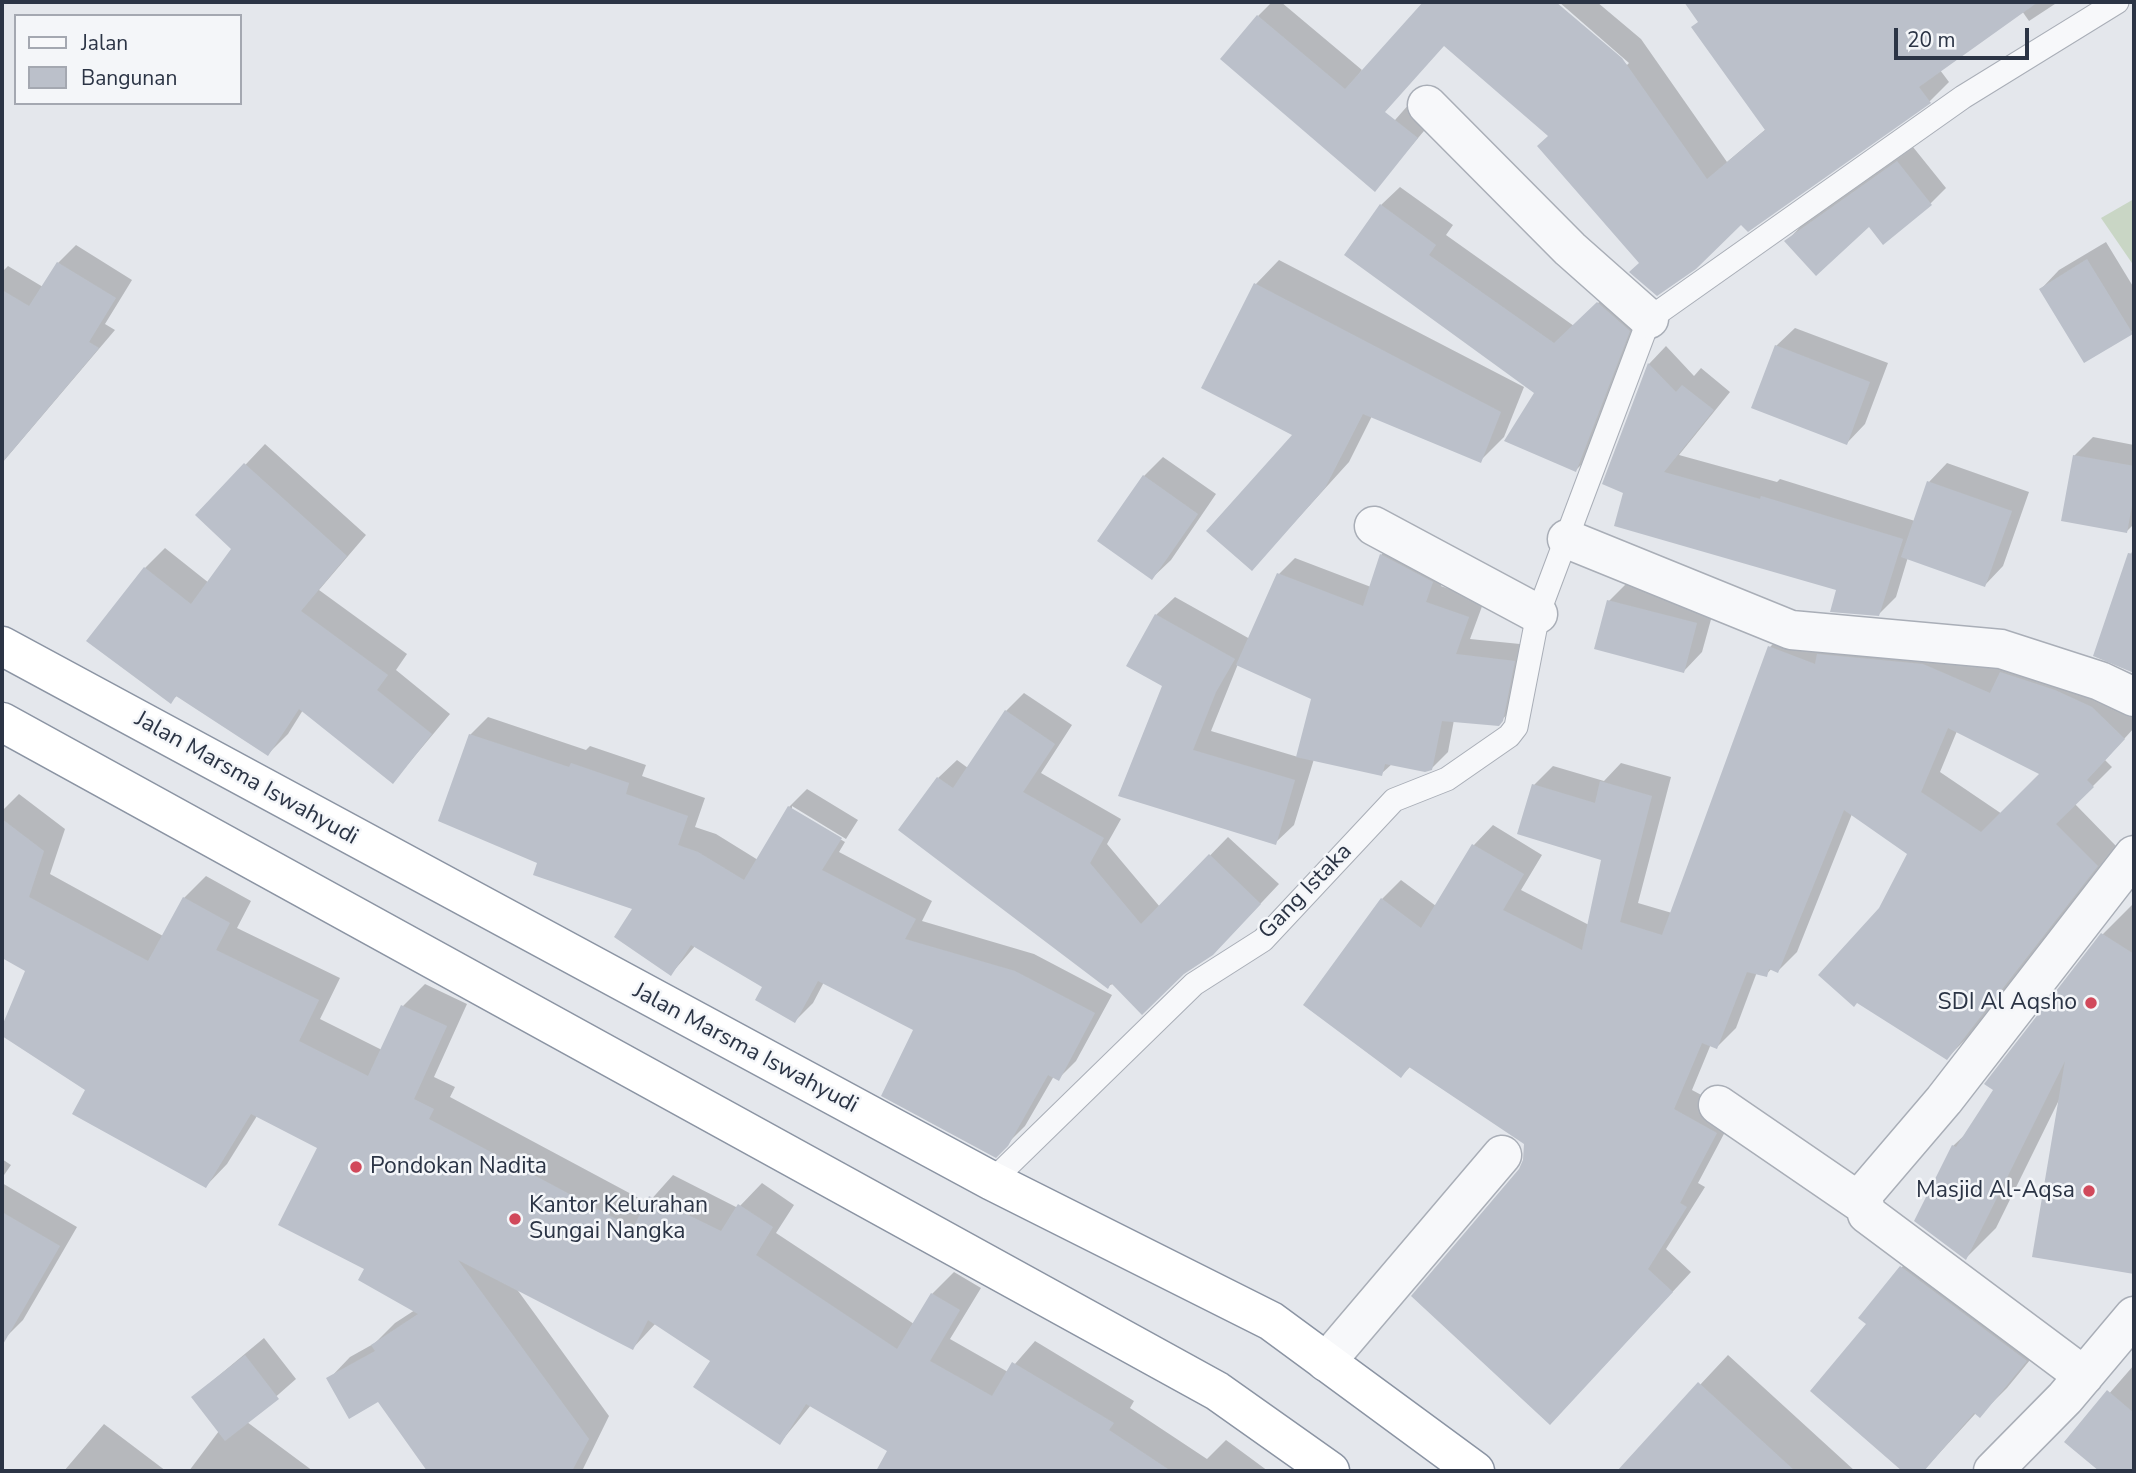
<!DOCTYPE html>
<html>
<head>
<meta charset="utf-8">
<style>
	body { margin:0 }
	#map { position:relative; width:2136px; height:1473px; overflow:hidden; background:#e4e7ec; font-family:"Nunito Sans",sans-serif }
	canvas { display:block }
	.frame { position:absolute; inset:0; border:4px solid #2b3445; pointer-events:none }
	.legend { position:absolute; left:14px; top:14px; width:228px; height:91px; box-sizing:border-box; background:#f4f6f9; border:2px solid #a4a8b1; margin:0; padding:9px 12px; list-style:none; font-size:21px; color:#2b3445 }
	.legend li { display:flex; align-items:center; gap:14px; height:35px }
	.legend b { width:35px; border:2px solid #a4a8b1 }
	.scale { position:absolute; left:1894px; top:28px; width:135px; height:32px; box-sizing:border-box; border:4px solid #2b3445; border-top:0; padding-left:9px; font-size:21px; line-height:24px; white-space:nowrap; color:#2b3445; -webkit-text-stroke:5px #f4f6f9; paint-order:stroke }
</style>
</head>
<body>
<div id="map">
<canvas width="2136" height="1473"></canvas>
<div class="frame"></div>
<ul class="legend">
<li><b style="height:9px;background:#f7f8fa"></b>Jalan</li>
<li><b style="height:19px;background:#bbc0ca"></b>Bangunan</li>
</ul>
<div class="scale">20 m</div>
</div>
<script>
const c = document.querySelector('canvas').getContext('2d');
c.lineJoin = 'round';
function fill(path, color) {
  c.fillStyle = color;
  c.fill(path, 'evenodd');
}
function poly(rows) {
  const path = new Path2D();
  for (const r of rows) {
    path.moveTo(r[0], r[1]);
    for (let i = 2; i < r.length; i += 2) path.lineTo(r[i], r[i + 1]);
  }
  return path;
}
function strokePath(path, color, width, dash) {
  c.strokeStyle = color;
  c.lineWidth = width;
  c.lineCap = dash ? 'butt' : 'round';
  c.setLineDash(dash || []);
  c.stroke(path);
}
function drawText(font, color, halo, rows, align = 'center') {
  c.font = font + ' "Nunito Sans",sans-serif';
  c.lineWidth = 5;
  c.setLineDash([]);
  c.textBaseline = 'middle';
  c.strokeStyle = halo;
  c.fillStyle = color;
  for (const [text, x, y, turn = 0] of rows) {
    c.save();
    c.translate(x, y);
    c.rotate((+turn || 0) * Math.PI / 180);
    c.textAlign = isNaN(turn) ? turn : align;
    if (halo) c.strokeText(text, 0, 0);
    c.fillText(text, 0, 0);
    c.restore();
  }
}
fill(poly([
	[2134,199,2134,266,2101,218]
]), '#c9d6c5');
fill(poly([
	[1272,2,1281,2,1362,70,1329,115,1258,16],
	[1494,2,1553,2,1627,65,1629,63,1559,2,1597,2,1641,39,1727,162,1766,129,1686,2,2058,2,2029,21,2022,11,1940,70,1949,82,1930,101,1741,222,1641,263,1550,136,1452,51],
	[1425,86,1429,101,1440,112,1375,189,1351,170],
	[1913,147,1946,188,1930,204,1869,224,1787,241,1802,225],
	[1400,187,1453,225,1446,235,1574,326,1617,285,1647,312,1594,452,1576,470,1537,392,1381,205],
	[2106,242,2134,288,2134,330,2132,332,2041,289,2059,270],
	[76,245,132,280,105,324,115,330,2,463,2,272,8,266,43,287,58,263],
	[1279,260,1524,387,1504,437,1480,461,1372,416,1349,462,1252,569,1294,434,1255,285],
	[1795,328,1888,363,1865,424,1847,443,1776,346],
	[1666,346,1694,376,1701,368,1730,392,1679,455,1777,482,1780,479,1915,521,1929,482,1947,463,2029,492,2003,566,1985,585,1908,557,1896,597,1879,614,1839,589,1604,483,1649,364],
	[2093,437,2134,445,2134,524,2127,531,2074,456],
	[265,444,366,535,319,590,407,654,396,670,450,714,393,782,303,710,288,734,268,754,178,695,171,701,145,568,165,548,209,583,234,549,198,515],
	[1163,457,1216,494,1171,560,1152,578,1144,476],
	[1397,539,1448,566,1441,586,1484,601,1470,639,1530,645,1518,703,1497,725,1454,720,1448,752,1432,768,1392,764,1381,774,1314,759,1294,825,1275,843,1120,795,1165,686,1156,615,1175,597,1250,639,1279,574,1295,558,1371,587,1381,555],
	[1238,664,1313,698,1298,757,1211,731],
	[2134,546,2134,671,2095,655],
	[1627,583,1715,605,1702,652,1684,671,1609,601],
	[1789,628,1943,645,2004,671,2021,654,2134,693,2134,728,2105,760,2112,767,2075,804,2116,846,1966,1039,1947,1058,1881,909,1909,854,1852,814,1797,952,1778,971,1772,968,1766,975,1757,972,1736,1028,1717,1047,1711,1044,1692,1090,1735,1113,1698,1183,1705,1187,1666,1249,1691,1272,1602,1368,1520,1170,1525,1160,1525,1143,1411,1066,1401,1076,1382,899,1401,880,1436,906,1474,845,1493,825,1542,855,1521,890,1589,925,1603,859,1534,785,1553,766,1604,781,1621,763,1671,777,1638,903,1672,913,1770,647],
	[1957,731,2042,774,2002,814,1940,772],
	[1024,693,1072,725,1041,773,1121,819,1107,844,1160,907,1228,837,1279,884,1231,935,1108,986,938,778,957,760,968,768,1006,711],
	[488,717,586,750,590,746,646,765,642,776,705,798,695,827,716,834,758,860,789,807,807,789,858,820,846,839,792,806,792,810,845,842,839,852,932,901,922,921,1034,954,1112,995,1076,1061,1058,1079,1054,1076,1025,1126,995,1156,915,1029,824,982,813,1003,795,1021,764,986,696,945,671,974,635,908,539,862,470,735],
	[19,794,65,829,50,874,163,936,184,898,206,876,251,901,237,928,340,978,320,1019,382,1050,403,1006,425,984,467,1004,434,1077,455,1087,450,1097,648,1203,673,1175,738,1208,762,1183,794,1205,776,1233,914,1324,932,1294,954,1272,981,1288,950,1339,1008,1372,1035,1341,1134,1401,1130,1408,1207,1459,1226,1440,1268,1471,900,1471,883,1462,889,1450,811,1405,780,1443,713,1360,656,1323,633,1348,516,1288,609,1416,582,1471,429,1471,408,1442,494,1333,329,1379,350,1357,375,1343,395,1323,415,1310,367,1268,319,1147,257,1116,227,1164,206,1186,88,1090,2,1034,27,970,2,956,2,811],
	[2133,904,2134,1272,2034,1255,2059,1100,1996,1228,1966,1258,1953,1146,1970,1130,1995,1089,1986,1084,2103,934],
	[2,1159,11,1165,2,1178],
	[2,1183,77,1227,23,1320,4,1339],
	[1929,1240,2053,1332,2007,1388,1980,1415,1976,1413,1923,1471,1904,1471,1812,1391,1869,1324,1902,1267],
	[264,1338,296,1379,247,1422,313,1471,189,1471,219,1431,193,1397],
	[1728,1355,1855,1471,1631,1471,1625,1465],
	[2134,1365,2134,1471,2102,1471,2067,1442],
	[104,1424,166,1471,64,1471]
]), '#0003');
fill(poly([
	[1423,2,1556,2,1622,58,1707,179,1765,130,1691,27,1698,22,1684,2,2038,2,1919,87,1931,103,1748,232,1741,225,1696,269,1657,296,1629,272,1639,263,1537,146,1548,136,1444,46,1385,112,1418,138,1375,192,1220,59,1257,15,1345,89],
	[1897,161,1932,205,1883,245,1869,227,1816,276,1784,241],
	[1380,204,1436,245,1429,255,1554,343,1597,302,1630,331,1576,472,1504,441,1534,393,1344,255],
	[2087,259,2133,334,2084,363,2039,289],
	[57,262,116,298,89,342,99,348,2,463,2,290,29,306],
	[1254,283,1501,412,1481,463,1363,414,1325,488,1252,571,1206,531,1292,435,1201,388],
	[1775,345,1870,382,1847,445,1751,408],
	[1648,363,1676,392,1682,385,1714,410,1664,472,1760,499,1761,496,1903,539,1879,616,1830,612,1836,590,1614,526,1623,493,1602,484],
	[2073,455,2134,466,2134,494,2127,533,2061,521],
	[244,463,347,556,301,611,388,675,377,690,432,734,393,784,299,709,268,756,176,696,171,704,86,641,144,567,191,604,231,549,195,515],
	[1143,475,1198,514,1152,580,1097,541],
	[1927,481,2012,511,1985,587,1901,557],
	[2128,553,2134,554,2134,673,2093,656],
	[1380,554,1433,582,1426,602,1469,617,1456,654,1515,661,1503,721,1499,726,1442,721,1432,770,1425,772,1385,764,1382,776,1296,757,1311,699,1236,665,1277,573,1363,606],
	[1607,600,1697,623,1684,673,1594,649],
	[1155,614,1235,659,1216,692,1193,750,1295,780,1276,845,1118,796,1162,686,1126,666],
	[1768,646,1815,664,1817,654,1923,664,1990,693,2000,672,2055,690,2092,707,2125,739,2087,780,2094,787,2056,824,2098,866,1947,1060,1857,1003,1854,1007,1818,975,1879,908,1907,854,1844,810,1778,973,1769,969,1767,977,1747,972,1717,1049,1702,1043,1674,1109,1717,1133,1680,1203,1687,1207,1648,1269,1673,1292,1550,1425,1411,1296,1519,1169,1523,1160,1524,1144,1409,1067,1401,1078,1303,1005,1381,898,1421,928,1472,844,1524,874,1503,910,1582,950,1601,860,1517,834,1532,784,1595,803,1600,781,1652,796,1620,922,1662,935],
	[1948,728,2039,774,1981,832,1921,792],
	[1005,710,1055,744,1023,792,1104,838,1090,863,1141,924,1209,854,1261,904,1213,955,1184,974,1142,1015,1111,983,1108,989,898,830,937,777,953,788],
	[469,734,569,767,571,763,629,783,626,794,688,816,678,845,698,852,744,880,788,806,842,838,822,870,916,919,905,939,1015,971,1095,1013,1059,1081,1048,1075,1008,1146,996,1158,881,1096,913,1030,818,981,795,1023,755,1000,762,987,691,945,671,976,614,937,632,909,533,875,537,863,438,821],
	[2,819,44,851,29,897,148,961,183,897,230,923,216,950,319,1000,299,1041,368,1076,401,1005,447,1026,414,1099,434,1109,429,1119,633,1228,649,1196,721,1231,738,1204,773,1227,756,1255,897,1349,931,1293,960,1310,930,1361,992,1396,1012,1362,1114,1423,1109,1430,1171,1471,876,1471,887,1451,806,1404,780,1445,693,1387,710,1361,648,1320,633,1350,458,1260,589,1439,572,1471,427,1471,378,1402,349,1419,326,1378,375,1351,371,1345,418,1314,358,1280,364,1269,278,1225,317,1148,251,1114,206,1188,72,1114,85,1090,2,1036,2,1026,25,971,2,958],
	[2101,933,2134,954,2134,1274,2032,1257,2065,1061,1966,1260,1914,1221,1952,1145,1956,1147,1993,1090,1984,1084],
	[2,1212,60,1246,2,1346],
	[1900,1266,2027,1361,1980,1418,1974,1413,1924,1471,1902,1471,1810,1391,1866,1324,1858,1318],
	[245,1355,279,1399,225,1441,191,1397],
	[1698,1382,1795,1471,1617,1471],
	[2107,1390,2134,1413,2134,1471,2099,1471,2064,1442]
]), '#bbc0ca');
const service = poly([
	[992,1181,1194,984,1263,940,1394,800,1447,779,1509,736,1516,727,1538,614,1649,319,1963,97,2117,2]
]);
const minor = poly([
	[1427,105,1570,249,1649,319],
	[1374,526,1538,614],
	[1567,539,1791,630,2001,649,2100,681,2134,697],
	[1718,1105,1861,1203],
	[1326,1362,1502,1155],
	[2084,1376,1867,1214,1862,1196,1944,1100,2134,855],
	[1993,1471,2065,1398,2134,1316]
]);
const trunk = poly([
	[2,646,992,1181,1271,1321,1475,1471],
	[2,722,1217,1391,1330,1471]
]);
strokePath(service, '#a9aeb7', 25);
strokePath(minor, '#a9aeb7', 41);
strokePath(trunk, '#8b94a3', 41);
strokePath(service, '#f7f8fa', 23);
strokePath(minor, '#f7f8fa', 38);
strokePath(trunk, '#fff', 38);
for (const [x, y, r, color] of [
	[2091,1003,7,"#d1495b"],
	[356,1167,7,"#d1495b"],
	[2089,1191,7,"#d1495b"],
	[515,1219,7,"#d1495b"]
]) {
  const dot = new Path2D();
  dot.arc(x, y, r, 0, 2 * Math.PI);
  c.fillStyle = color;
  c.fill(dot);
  strokePath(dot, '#f4f6f9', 2.5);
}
drawText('23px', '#2b3445', '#f4f6f9', [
	["Jalan Marsma Iswahyudi",246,779,29],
	["Gang Istaka",1306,892,-46],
	["Jalan Marsma Iswahyudi",745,1049,28]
]);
drawText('23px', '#2b3445', '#f4f6f9', [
	["SDI Al Aqsho",2077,1003],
	["Pondokan Nadita",370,1167,"left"],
	["Masjid Al-Aqsa",2075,1191],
	["Kantor Kelurahan",529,1206,"left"],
	["Sungai Nangka",529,1232,"left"]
], 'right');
</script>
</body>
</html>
